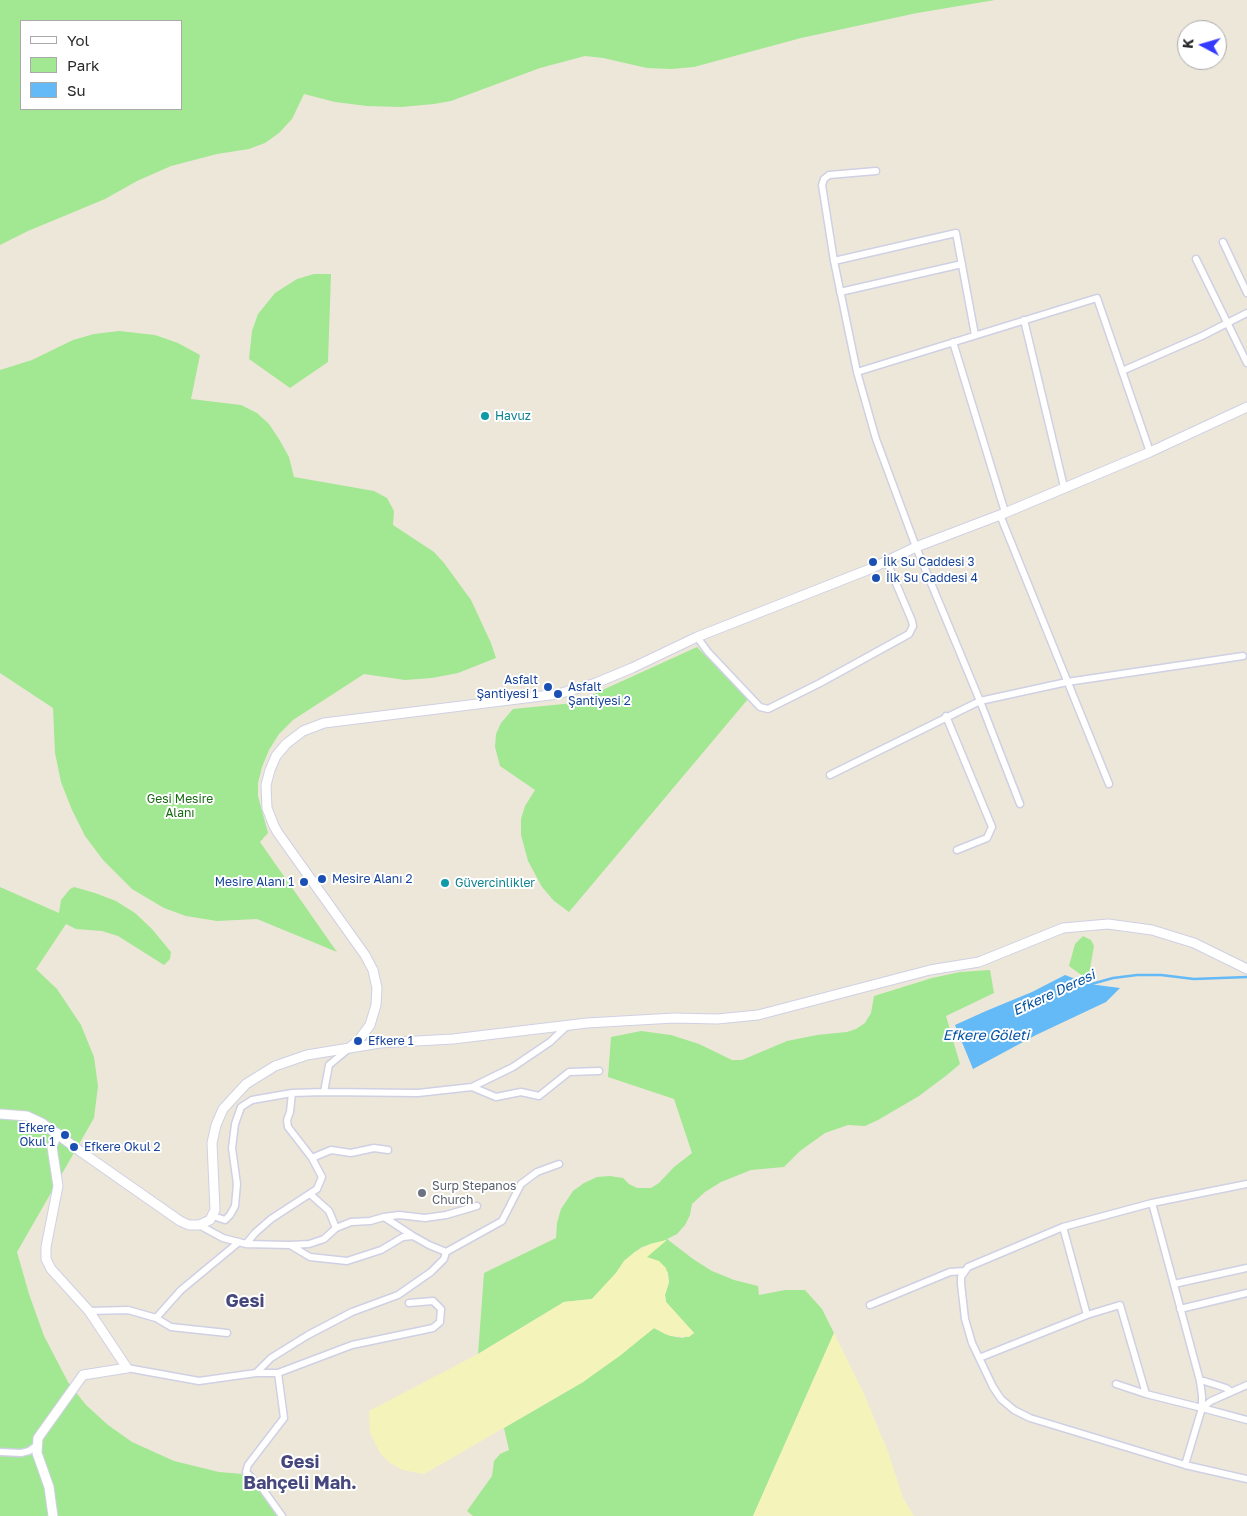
<!DOCTYPE html>
<html>
<head>
<meta charset="utf-8">
<style>
	body { margin:0 }
	#map { position:relative; width:1247px; height:1516px; overflow:hidden; background:#ede7da; font-family:"Golos Text",sans-serif }
	canvas { display:block }
	.legend { position:absolute; left:20px; top:20px; width:162px; height:90px; box-sizing:border-box; background:#fff; border:1px solid #a9a9a9; margin:0; padding:6px 9px; list-style:none; font-size:15px; color:#292929 }
	.legend li { display:flex; align-items:center; gap:10px; height:25px }
	.legend b { width:25px; border:1px solid #a9a9a9 }
	.north { position:absolute; left:1177px; top:20px; width:50px; height:50px; box-sizing:border-box; background:#fff; border:1px solid #a9a9a9; border-radius:50%; rotate:276deg; font-size:14px; font-weight:700; line-height:20px; text-align:center; color:#292929 }
	.north::after { content:''; display:block; margin:auto; width:18px; height:22px; background:#343bff; clip-path:polygon(50% 0,100% 100%,50% 72%,0 100%) }
</style>
</head>
<body>
<div id="map">
<canvas width="1247" height="1516"></canvas>
<ul class="legend">
<li><b style="height:6px;background:#fff"></b>Yol</li>
<li><b style="height:14px;background:#a2e792"></b>Park</li>
<li><b style="height:14px;background:#64b9f7"></b>Su</li>
</ul>
<div class="north">K</div>
</div>
<script>
const c = document.querySelector('canvas').getContext('2d');
c.lineJoin = 'round';
function fill(path, color) {
  c.fillStyle = color;
  c.fill(path, 'evenodd');
}
function poly(rows) {
  const path = new Path2D();
  for (const r of rows) {
    path.moveTo(r[0], r[1]);
    for (let i = 2; i < r.length; i += 2) path.lineTo(r[i], r[i + 1]);
  }
  return path;
}
function strokePath(path, color, width, dash) {
  c.strokeStyle = color;
  c.lineWidth = width;
  c.lineCap = dash ? 'butt' : 'round';
  c.setLineDash(dash || []);
  c.stroke(path);
}
function drawText(font, color, halo, rows, align = 'center') {
  c.font = font + ' "Golos Text",sans-serif';
  c.lineWidth = 4;
  c.setLineDash([]);
  c.textBaseline = 'middle';
  c.strokeStyle = halo;
  c.fillStyle = color;
  for (const [text, x, y, turn = 0] of rows) {
    c.save();
    c.translate(x, y);
    c.rotate((+turn || 0) * Math.PI / 180);
    c.textAlign = isNaN(turn) ? turn : align;
    if (halo) c.strokeText(text, 0, 0);
    c.fillText(text, 0, 0);
    c.restore();
  }
}
fill(poly([
	[0,0,995,0,917,13,801,38,694,67,671,69,647,68,603,58,585,56,540,68,451,101,434,104,401,107,367,106,335,102,304,94,292,119,279,133,265,143,249,149,217,154,171,166,137,181,105,199,28,231,0,245],
	[21,21,181,21,181,109,21,109],
	[314,274,331,274,328,362,290,388,249,359,252,331,258,314,275,293,297,279],
	[119,331,155,335,178,343,200,355,191,399,241,405,257,413,269,424,279,439,289,457,294,477,374,491,387,498,394,511,393,525,434,552,444,563,471,600,491,643,496,658,458,673,432,678,405,680,364,674,293,720,279,734,269,750,262,767,258,783,258,796,268,833,260,842,337,952,257,919,217,921,186,916,164,908,132,889,103,860,85,836,72,810,61,782,55,753,53,708,0,673,0,370,32,360,73,340,94,334],
	[697,647,748,699,569,912,554,901,542,887,528,861,521,835,521,819,525,806,535,790,500,766,495,747,496,734,501,723,513,709,574,703],
	[0,887,59,913,61,900,70,889,74,887,95,893,116,901,135,913,152,929,171,952,170,959,164,965,118,936,102,931,76,929,66,924,36,969,57,989,81,1025,94,1057,98,1086,94,1118,17,1252,29,1294,44,1336,68,1382,86,1405,108,1425,132,1442,174,1461,219,1472,254,1475,283,1516,0,1516],
	[1083,936,1091,940,1094,946,1088,980,1069,966,1075,944],
	[990,970,994,993,946,1016,960,1064,947,1075,919,1096,878,1120,865,1126,848,1125,825,1133,800,1151,784,1167,751,1170,721,1182,705,1192,692,1204,690,1215,685,1225,677,1234,667,1239,693,1259,712,1271,734,1280,758,1286,759,1295,785,1290,805,1290,822,1309,834,1333,753,1516,473,1516,467,1511,492,1476,494,1461,500,1454,509,1450,504,1428,583,1382,654,1328,665,1334,676,1337,683,1338,694,1333,666,1302,665,1295,669,1282,668,1272,646,1257,666,1240,642,1247,635,1252,624,1261,616,1273,592,1299,564,1302,478,1354,484,1273,556,1238,557,1223,561,1209,573,1191,584,1183,597,1177,610,1176,623,1178,629,1184,637,1188,651,1188,659,1183,674,1167,692,1153,674,1099,608,1077,611,1037,641,1031,671,1035,699,1044,732,1060,742,1060,787,1041,817,1035,847,1032,856,1029,865,1023,871,1013,874,996,932,978,960,972]
]), '#a2e792');
fill(poly([
	[667,1240,647,1257,659,1261,666,1268,669,1282,665,1295,666,1302,694,1333,689,1337,670,1336,654,1328,621,1355,583,1382,424,1474,403,1470,390,1463,380,1453,370,1433,369,1411,478,1354,564,1302,592,1299,616,1273,624,1261,635,1252,650,1244],
	[834,1333,864,1394,888,1452,903,1498,914,1516,753,1516]
]), '#f4f4ba');
fill(poly([
	[1065,975,1089,984,1120,988,1106,1002,1036,1035,973,1069,955,1025,986,1011,1032,992]
]), '#64b9f7');
strokePath(poly([
	[1088,985,1113,978,1137,975,1161,975,1194,979,1247,977]
]), '#64b9f7', 2.5);
const street = poly([
	[876,171,829,175,824,179,822,185,834,261,857,372,876,439,916,547,980,701,1020,804],
	[1223,242,1247,293],
	[1196,259,1247,363],
	[834,261,956,233,975,335],
	[840,292,962,264],
	[1024,320,1064,487],
	[953,342,1005,512],
	[1122,371,1202,336,1247,313],
	[857,372,1097,298,1150,452],
	[1000,515,1109,784],
	[697,637,708,652,760,707,768,709,820,683,909,634,913,626,912,621,887,562],
	[946,716,992,827,987,838,957,850],
	[830,775,980,701,1067,682,1243,656],
	[472,1087,496,1097,521,1092,539,1096,569,1072,599,1071],
	[324,1092,329,1065,347,1050],
	[312,1158,331,1150,351,1153,374,1148,388,1150],
	[1247,1184,1152,1203,1063,1227,968,1267,961,1277,961,1284,965,1319,972,1343,993,1387,1001,1399,1014,1410,1030,1418,1185,1465,1247,1479],
	[310,1194,329,1211,336,1228],
	[1152,1203,1200,1381,1202,1396,1202,1408,1185,1465],
	[213,1216,225,1220,230,1215,235,1206,237,1184,232,1148,235,1124,241,1107,252,1100,292,1093,324,1092,418,1093,472,1087,513,1067,550,1042,567,1026],
	[384,1217,413,1236],
	[199,1225,223,1238,246,1244,290,1245,310,1257,347,1261,381,1250,403,1237,413,1236,429,1245,446,1252],
	[1063,1227,1087,1315],
	[246,1244,255,1233,271,1219,317,1189,322,1177,312,1158,288,1127,287,1120,290,1112,292,1093],
	[290,1245,309,1244,324,1239,336,1228,351,1222,370,1221,384,1217,399,1215,425,1218,446,1215,477,1206],
	[1174,1284,1247,1268],
	[870,1305,950,1272,964,1271],
	[1180,1309,1247,1293],
	[89,1311,128,1310,156,1318,181,1290,239,1242],
	[156,1318,171,1327,227,1333],
	[979,1358,1087,1315,1120,1305,1146,1394],
	[127,1368,199,1381,256,1373,278,1373,352,1345,433,1328,440,1322,441,1309,433,1301,409,1303],
	[256,1373,271,1358,308,1335,352,1312,398,1295,431,1272,444,1259,446,1252,502,1221,521,1184,537,1172,559,1164],
	[278,1373,284,1418,248,1465,246,1472,262,1488,282,1516],
	[1200,1381,1204,1381,1226,1388,1230,1391],
	[1116,1384,1146,1394,1202,1408,1211,1401,1247,1385],
	[1202,1408,1247,1420],
	[0,1452,21,1453,29,1451,36,1446]
]);
const secondary = poly([
	[349,1048,358,1041,370,1025,376,1005,377,988,373,970,365,955,278,833,274,826,267,808,266,785,270,770,276,756,286,744,303,731,324,723,558,694,596,683,632,668,697,637,870,569,916,547,1000,515,1150,452,1247,407],
	[0,1114,27,1116,42,1123,80,1151,180,1221,189,1225,199,1225,210,1220,215,1210,212,1143,216,1125,223,1109,246,1084,275,1066,307,1055,380,1043,453,1039,587,1023,674,1018,717,1019,758,1015,930,970,979,962,1063,928,1108,924,1152,930,1194,943,1247,969],
	[53,1516,49,1487,37,1453,38,1438,83,1375,127,1368,89,1311,51,1269,46,1259,46,1247,58,1186,52,1147,57,1133]
]);
strokePath(street, '#cfd0e3', 9);
strokePath(secondary, '#cfd0e3', 11);
strokePath(street, '#fff', 6);
strokePath(secondary, '#fff', 9);
for (const [x, y, r, color] of [
	[485,416,5,"#0f9aa8"],
	[873,562,5,"#1a4fb4"],
	[876,578,5,"#1a4fb4"],
	[548,687,5,"#1a4fb4"],
	[558,694,5,"#1a4fb4"],
	[322,879,5,"#1a4fb4"],
	[304,882,5,"#1a4fb4"],
	[445,883,5,"#0f9aa8"],
	[358,1041,5,"#1a4fb4"],
	[65,1135,5,"#1a4fb4"],
	[74,1147,5,"#1a4fb4"],
	[422,1193,5,"#6b7280"]
]) {
  const dot = new Path2D();
  dot.arc(x, y, r, 0, 2 * Math.PI);
  c.fillStyle = color;
  c.fill(dot);
  strokePath(dot, '#fff', 2);
}
drawText('12px', '#0d838f', '#fff', [
	["Havuz",495,416],
	["Güvercinlikler",455,883]
], 'left');
drawText('12px', '#164399', '#fff', [
	["İlk Su Caddesi 3",883,562],
	["İlk Su Caddesi 4",886,578],
	["Asfalt",538,680,"right"],
	["Şantiyesi 1",538,694,"right"],
	["Asfalt",568,687],
	["Şantiyesi 2",568,701],
	["Mesire Alanı 2",332,879],
	["Mesire Alanı 1",294,882,"right"],
	["Efkere 1",368,1041],
	["Efkere",55,1128,"right"],
	["Okul 1",55,1142,"right"],
	["Efkere Okul 2",84,1147]
], 'left');
drawText('12px', '#196b14', '#fff', [
	["Gesi Mesire",180,799],
	["Alanı",180,813]
]);
drawText('12px', '#5b616d', '#fff', [
	["Surp Stepanos",432,1186],
	["Church",432,1200]
], 'left');
drawText('italic 14px', '#0453a2', '#fff', [
	["Efkere Deresi",1054,993,-25],
	["Efkere Göleti",986,1036]
]);
drawText('bold 18px', '#46487d', '#fff', [
	["Gesi",245,1301],
	["Gesi",300,1462],
	["Bahçeli Mah.",300,1483]
]);
</script>
</body>
</html>
